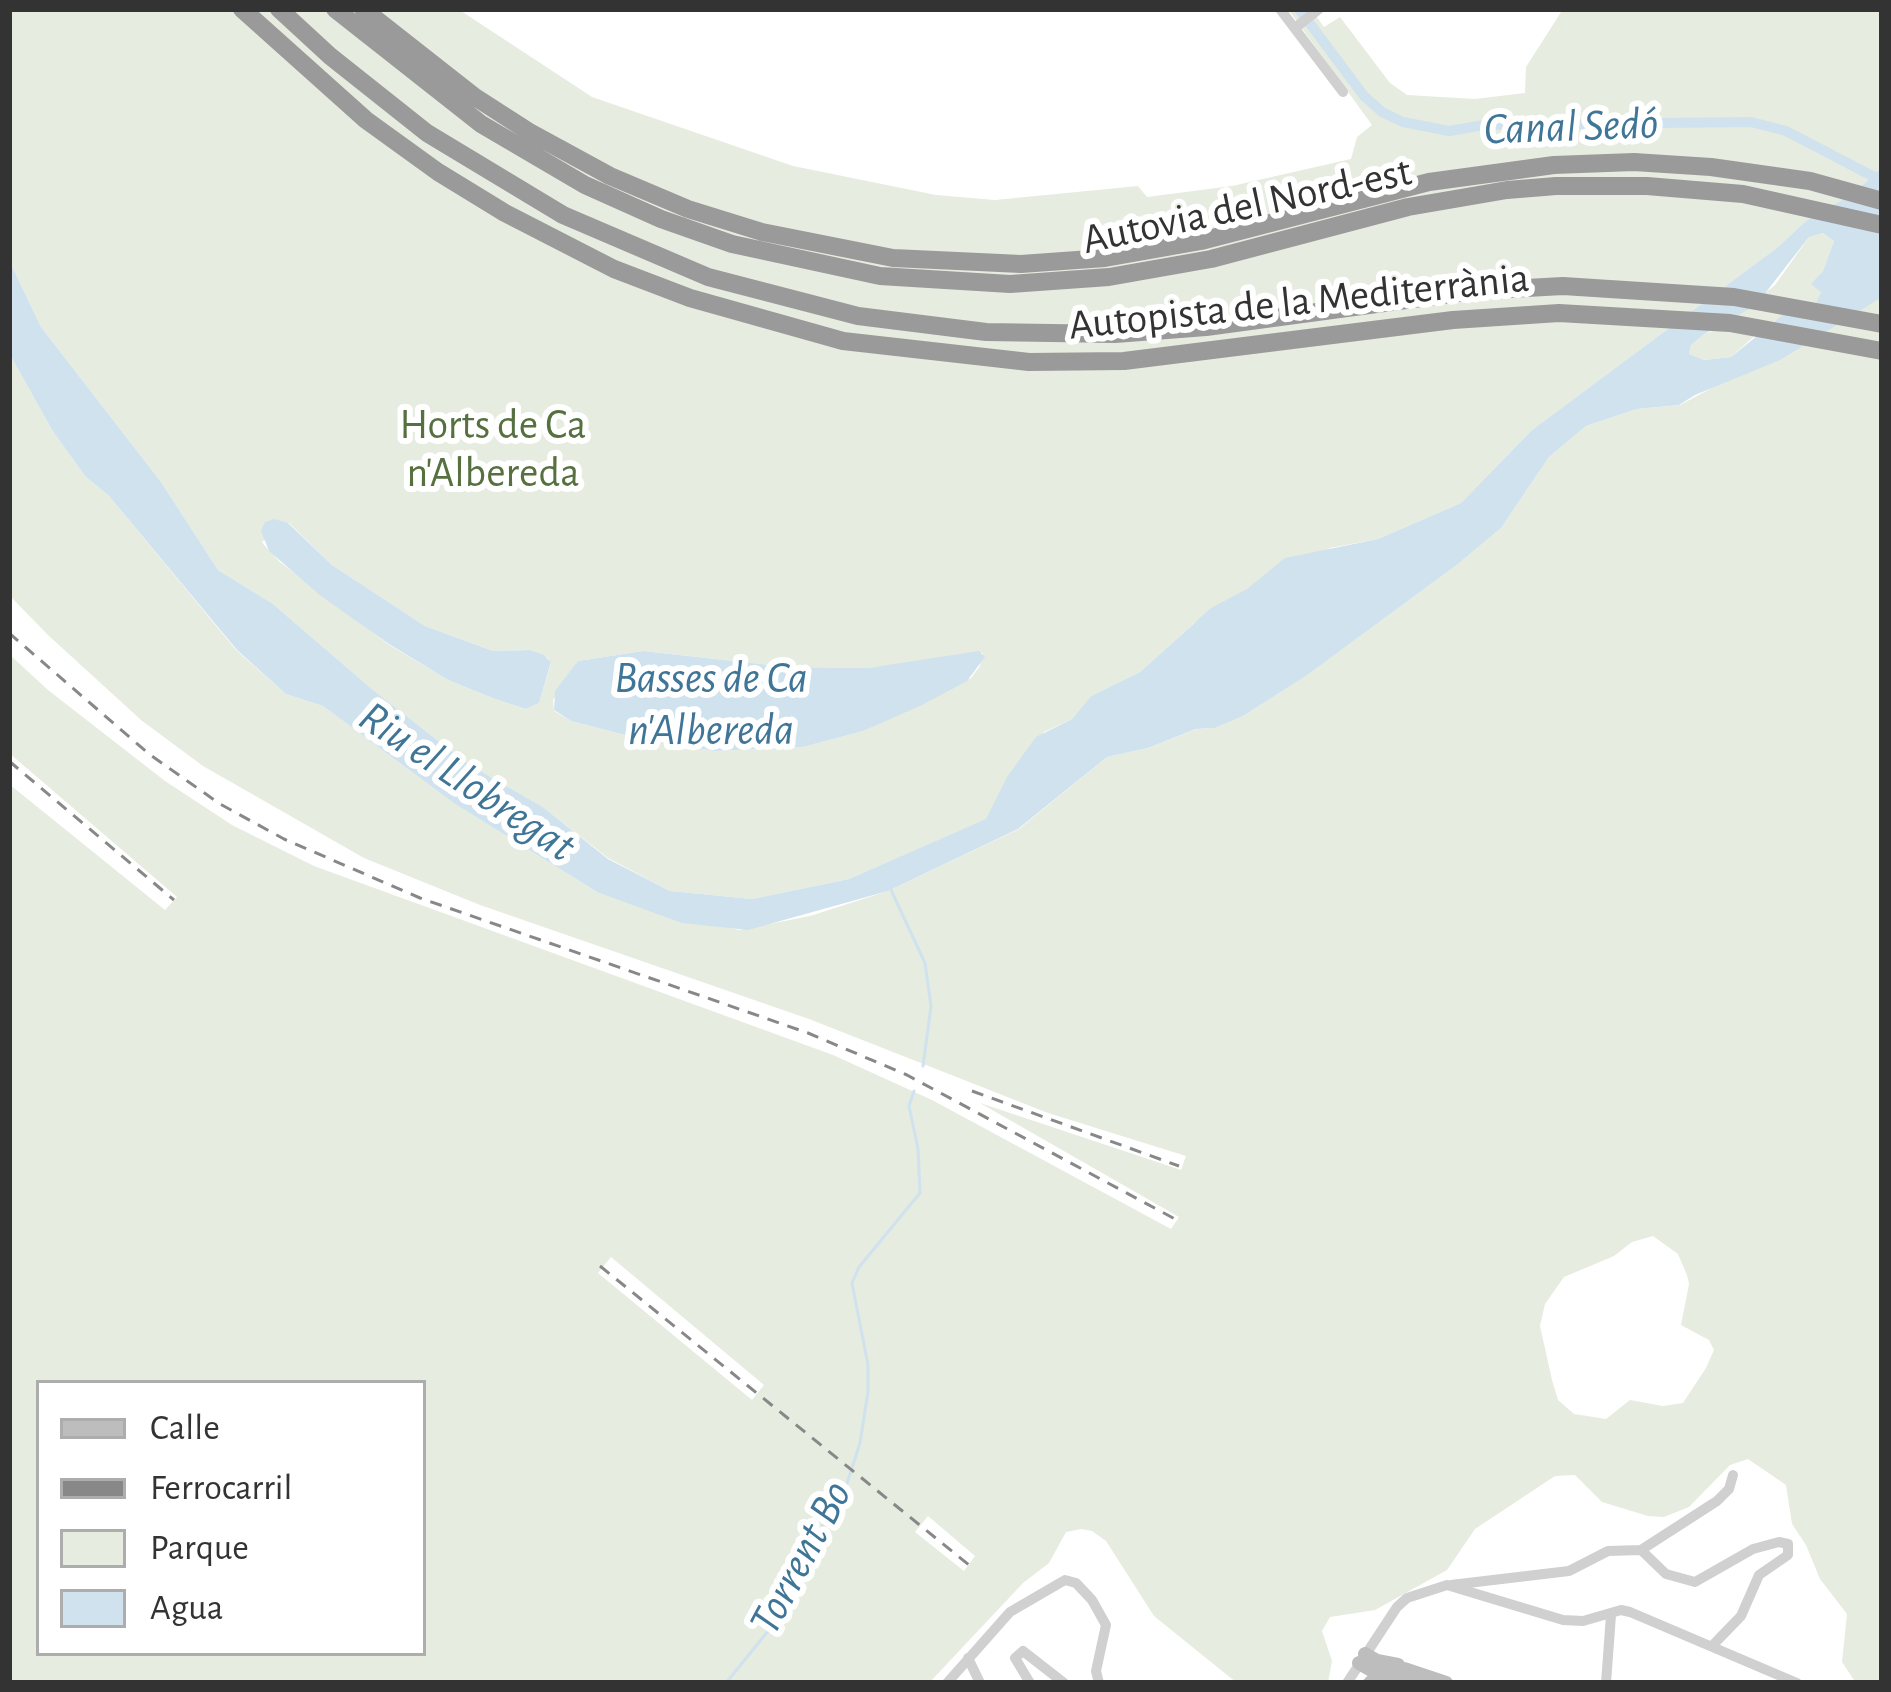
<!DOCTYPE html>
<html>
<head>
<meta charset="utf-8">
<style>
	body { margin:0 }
	#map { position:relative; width:1891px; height:1692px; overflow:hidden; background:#fff; font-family:"Alegreya Sans",sans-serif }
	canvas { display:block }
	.frame { position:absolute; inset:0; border:12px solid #333; pointer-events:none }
	.legend { position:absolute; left:36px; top:1380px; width:390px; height:276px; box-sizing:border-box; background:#fff; border:3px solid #adadad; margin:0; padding:15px 21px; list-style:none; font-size:36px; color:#333 }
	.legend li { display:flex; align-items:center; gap:24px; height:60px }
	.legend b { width:60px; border:3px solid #adadad }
</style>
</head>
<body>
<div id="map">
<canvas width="1891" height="1692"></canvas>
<div class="frame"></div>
<ul class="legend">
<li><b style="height:15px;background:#bdbdbd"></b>Calle</li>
<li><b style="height:15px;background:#888"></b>Ferrocarril</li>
<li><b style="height:33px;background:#e6ecdf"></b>Parque</li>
<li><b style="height:33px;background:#cfe2ee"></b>Agua</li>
</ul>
</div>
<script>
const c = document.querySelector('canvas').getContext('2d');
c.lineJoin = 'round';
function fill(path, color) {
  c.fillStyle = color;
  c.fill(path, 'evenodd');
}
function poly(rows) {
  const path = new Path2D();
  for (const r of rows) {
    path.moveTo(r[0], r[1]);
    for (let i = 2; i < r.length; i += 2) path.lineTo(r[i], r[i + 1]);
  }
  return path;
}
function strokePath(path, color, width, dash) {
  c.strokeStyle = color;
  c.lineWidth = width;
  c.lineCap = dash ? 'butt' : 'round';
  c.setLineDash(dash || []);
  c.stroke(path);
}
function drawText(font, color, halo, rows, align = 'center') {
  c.font = font + ' "Alegreya Sans",sans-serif';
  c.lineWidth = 12;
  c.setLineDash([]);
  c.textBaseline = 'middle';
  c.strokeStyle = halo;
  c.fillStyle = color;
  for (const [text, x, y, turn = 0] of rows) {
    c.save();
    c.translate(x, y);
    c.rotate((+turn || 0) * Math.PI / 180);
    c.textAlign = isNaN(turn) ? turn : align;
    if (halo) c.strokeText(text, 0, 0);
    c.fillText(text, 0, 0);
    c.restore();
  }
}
fill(poly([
	[9,9,458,9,592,97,793,166,936,195,995,200,1138,186,1147,197,1232,186,1351,159,1357,137,1372,125,1288,9,1311,9,1324,27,1340,17,1390,83,1407,95,1475,99,1525,93,1526,67,1563,9,1882,9,1882,167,1854,193,1806,221,1778,247,1532,430,1461,503,1378,539,1330,548,1247,589,1194,623,1140,672,1091,696,1072,719,1044,732,987,819,849,879,752,899,670,891,608,858,543,807,468,764,373,690,273,604,218,570,161,482,41,327,9,260],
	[289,523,332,565,425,626,493,651,530,650,548,658,551,663,539,703,526,709,495,699,448,680,388,644,280,562,265,546,262,542],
	[643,651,788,667,868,668,983,653,980,666,971,678,863,731,803,747,714,751,629,736,571,721,554,711,553,700,578,661],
	[1823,233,1834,241,1823,271,1812,284,1822,292,1816,303,1768,324,1731,357,1704,360,1689,354,1691,345,1703,335,1724,326,1775,285,1809,237],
	[1882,297,1882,1683,1856,1683,1842,1662,1847,1614,1820,1579,1806,1545,1792,1524,1786,1485,1748,1459,1730,1465,1689,1507,1664,1517,1648,1516,1602,1502,1575,1475,1555,1476,1475,1529,1447,1570,1375,1610,1330,1617,1322,1631,1332,1661,1328,1683,1237,1683,1154,1616,1106,1541,1092,1531,1081,1529,1066,1532,1049,1563,1023,1583,929,1683,9,1683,9,784,165,910,177,897,9,753,9,654,48,690,165,781,232,825,314,866,833,1055,932,1100,1171,1229,1179,1217,980,1103,1181,1170,1186,1156,1048,1113,809,1019,480,905,364,858,203,766,141,720,48,635,9,595,9,353,52,430,85,476,109,496,236,650,286,694,323,706,455,804,597,892,739,930,810,916,888,891,1019,829,1107,757,1148,748,1197,729,1215,728,1243,716,1306,676,1458,564,1501,528,1549,457,1586,426,1637,409,1680,405],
	[1653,1236,1678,1254,1687,1275,1689,1284,1681,1325,1709,1340,1714,1350,1706,1368,1683,1403,1663,1406,1630,1400,1606,1419,1574,1414,1558,1400,1552,1380,1540,1326,1545,1304,1564,1277,1614,1256,1632,1242],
	[611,1257,764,1385,752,1400,598,1273],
	[39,1383,423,1383,423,1653,39,1653],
	[928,1516,975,1556,964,1571,915,1532]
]), '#e6ecdf');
fill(poly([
	[1882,167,1882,297,1780,360,1695,395,1679,405,1637,409,1586,426,1549,457,1501,528,1458,564,1306,676,1243,716,1215,728,1196,729,1148,748,1107,757,1018,829,888,891,748,930,682,923,597,892,455,804,323,706,286,694,237,650,109,496,85,476,52,430,9,353,9,260,41,327,161,482,218,570,273,604,373,690,468,764,543,807,608,859,670,891,752,899,849,879,986,819,1007,777,1036,737,1072,719,1091,696,1140,672,1211,608,1247,589,1285,558,1378,539,1461,503,1532,430,1778,247,1806,221,1854,193],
	[1823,233,1834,241,1823,271,1811,284,1821,292,1816,303,1784,314,1731,357,1704,360,1689,354,1691,345,1703,335,1756,305,1809,237],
	[274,519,288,523,332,565,425,626,493,651,530,650,544,655,551,662,539,703,526,709,495,699,448,680,389,644,321,596,269,551,261,531,265,522],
	[643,651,788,667,868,668,979,651,985,657,967,681,922,705,863,731,803,747,714,751,629,736,571,721,554,710,555,691,578,661]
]), '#cfe2ee');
strokePath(poly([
	[891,890,925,963,931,1006,923,1066],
	[726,1683,781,1615,806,1570,823,1525,843,1496,860,1443,868,1392,868,1365,852,1283,859,1267,920,1193,918,1149,909,1106,914,1091]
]), '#cfe2ee', 3);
strokePath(poly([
	[1299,9,1364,96,1382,112,1403,122,1449,131,1484,125,1751,122,1786,131,1882,181]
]), '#cfe2ee', 10);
strokePath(poly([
	[1280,9,1343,92],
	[1295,28,1319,9],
	[1641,1550,1666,1574,1695,1582,1753,1549,1779,1542,1788,1544,1788,1555,1759,1575,1741,1616,1712,1646],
	[1451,1585,1569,1571,1608,1551,1641,1550,1717,1501,1729,1489,1733,1475],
	[968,1658,980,1683],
	[947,1683,1010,1612,1065,1580,1076,1583,1092,1600,1106,1625,1096,1671,1099,1683],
	[1030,1683,1015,1658,1023,1651,1064,1683],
	[1347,1683,1397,1607,1407,1598,1447,1585,1563,1620,1583,1621,1621,1610,1630,1612,1797,1683],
	[1606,1683,1611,1615]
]), '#d0d0d0', 10);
strokePath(poly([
	[1365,1654,1377,1661,1398,1665],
	[1359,1663,1380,1675,1422,1682],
	[1370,1683,1380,1675,1404,1669,1446,1683]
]), '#bdbdbd', 14);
strokePath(poly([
	[242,9,366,120,438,172,505,213,614,269,690,298,843,341,1029,362,1124,361,1453,320,1559,313,1730,323,1882,351],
	[279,9,330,56,427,133,563,215,708,277,858,316,986,332,1115,334,1206,327,1473,291,1563,286,1734,297,1882,324],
	[335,9,481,124,585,185,661,219,732,244,880,276,1010,284,1109,277,1211,259,1408,207,1507,190,1556,186,1647,186,1743,194,1882,225],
	[363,9,475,97,531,133,610,176,688,209,762,232,893,258,1021,264,1105,258,1201,241,1429,182,1554,165,1634,162,1711,167,1810,181,1882,201]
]), '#9a9a9a', 18);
strokePath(poly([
	[9,633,149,754,220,804,284,839,420,898,808,1033,907,1075,1175,1219],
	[9,761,174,900],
	[972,1091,1179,1166],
	[600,1266,969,1565]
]), '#888', 3, [12, 9]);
drawText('42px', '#333', '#fff', [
	["Autovia del Nord-est",1247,206,-12],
	["Autopista de la Mediterrània",1299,302,-6]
]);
drawText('42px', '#56703f', '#fff', [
	["Horts de Ca",493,425],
	["n'Albereda",493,473]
]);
drawText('italic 45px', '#3f7597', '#fff', [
	["Canal Sedó",1571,127,-2],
	["Basses de Ca",711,678],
	["n'Albereda",711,730],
	["Riu el Llobregat",467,782,34],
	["Torrent Bo",801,1558,-62]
]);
</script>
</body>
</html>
